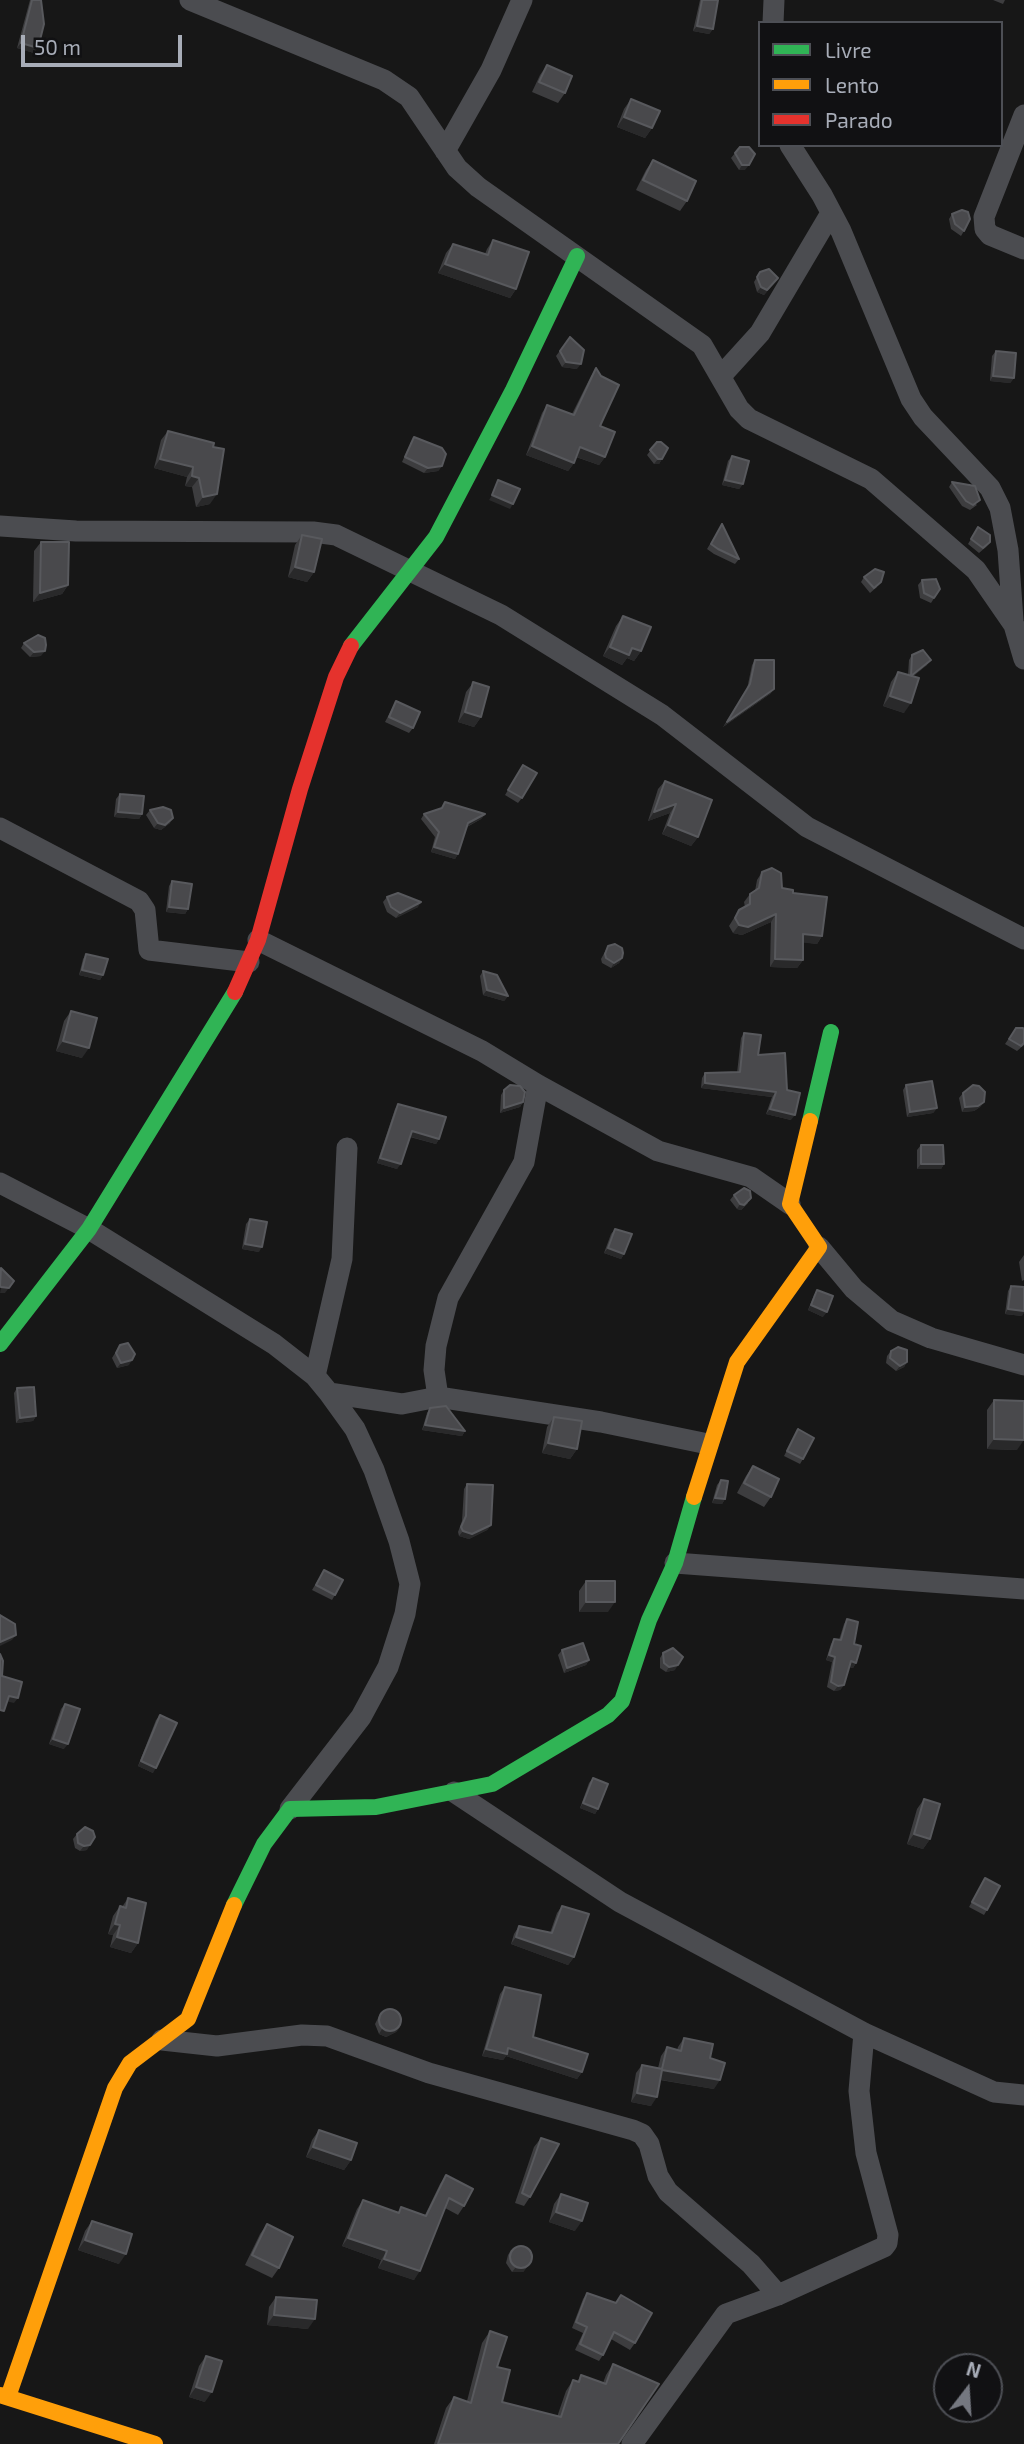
<!DOCTYPE html>
<html>
<head>
<meta charset="utf-8">
<style>
	body { margin:0 }
	#map { position:relative; width:1024px; height:2444px; overflow:hidden; background:#171717; font-family:"Exo 2",sans-serif }
	canvas { display:block }
	.legend { position:absolute; left:758px; top:21px; width:245px; height:126px; box-sizing:border-box; background:#111113; border:2px solid #4d4f55; margin:0; padding:9px 12px; list-style:none; font-size:21px; color:#a8adb8 }
	.legend li { display:flex; align-items:center; gap:14px; height:35px }
	.legend b { width:35px; border:2px solid #4d4f55 }
	.north { position:absolute; left:933px; top:2353px; width:70px; height:70px; box-sizing:border-box; background:#111113; border:2px solid #4d4f55; border-radius:50%; rotate:17deg; font-size:19px; font-weight:700; line-height:28px; text-align:center; color:#a8adb8 }
	.north::after { content:''; display:block; margin:auto; width:24px; height:32px; background:#757880; clip-path:polygon(50% 0,100% 100%,50% 72%,0 100%) }
	.scale { position:absolute; left:21px; top:35px; width:161px; height:32px; box-sizing:border-box; border:4px solid #a8adb8; border-top:0; padding-left:9px; font-size:21px; line-height:24px; white-space:nowrap; color:#a8adb8; -webkit-text-stroke:5px #111113; paint-order:stroke }
</style>
</head>
<body>
<div id="map">
<canvas width="1024" height="2444"></canvas>
<ul class="legend">
<li><b style="height:9px;background:#30b455"></b>Livre</li>
<li><b style="height:9px;background:#ff9f0a"></b>Lento</li>
<li><b style="height:9px;background:#e5322d"></b>Parado</li>
</ul>
<div class="north">N</div>
<div class="scale">50 m</div>
</div>
<script>
const c = document.querySelector('canvas').getContext('2d');
c.lineJoin = 'round';
function poly(rows) {
  const path = new Path2D();
  for (const r of rows) {
    if (r.length === 3) {
      path.moveTo(r[0] + r[2], r[1]);
      path.arc(r[0], r[1], r[2], 0, 2 * Math.PI);
      continue;
    }
    path.moveTo(r[0], r[1]);
    for (let i = 2; i < r.length; i += 2) path.lineTo(r[i], r[i + 1]);
  }
  return path;
}
function strokePath(path, color, width, dash) {
  c.strokeStyle = color;
  c.lineWidth = width;
  c.lineCap = dash ? 'butt' : 'round';
  c.setLineDash(dash || []);
  c.stroke(path);
}
function fill(path, color) {
  c.fillStyle = color;
  c.fill(path, 'evenodd');
}
strokePath(poly([
	[190,0,384,80,409,97,457,168,478,187,702,345,739,409,749,419,871,479,976,570,1014,625,1024,659],
	[773,23,774,0],
	[1024,115,984,217,985,229,990,235,1024,249],
	[790,145,822,195,841,231,911,399,923,417,990,488,1000,508,1008,550,1013,620],
	[445,151,491,70,522,0],
	[721,376,760,333,831,213],
	[0,526,76,531,313,532,336,535,501,615,662,715,807,827,1024,939],
	[0,828,139,901,145,910,149,950,249,962],
	[258,940,482,1051,538,1085,658,1151,751,1177,790,1204],
	[0,1183,89,1229,274,1344,315,1376,329,1393,355,1429,374,1470,399,1541,410,1584,405,1614,388,1667,361,1717,290,1809],
	[819,1247,854,1289,892,1321,931,1338,1024,1365],
	[315,1376,342,1259,347,1148],
	[329,1393,402,1404,438,1397,601,1422,708,1444],
	[438,1397,434,1370,436,1346,448,1298,524,1162,538,1085],
	[675,1563,1024,1589],
	[454,1792,620,1902,864,2033,994,2092,1024,2095],
	[162,2040,217,2046,302,2035,327,2036,429,2073,633,2130,642,2134,649,2144,658,2176,668,2192,751,2264,778,2295],
	[632,2444,726,2314,778,2295,884,2247,887,2243,888,2235,866,2153,859,2091,864,2033]
]), '#4b4c50', 21);
strokePath(poly([
	[351,646,436,537,513,390,577,256],
	[810,1121,831,1032],
	[0,1344,89,1229,235,992],
	[234,1905,264,1844,290,1809,376,1807,492,1784,608,1715,622,1701,649,1620,675,1563,694,1497]
]), '#30b455', 16);
strokePath(poly([
	[694,1497,737,1362,819,1247,790,1204,810,1121],
	[0,2395,155,2444],
	[8,2397,115,2088,130,2063,188,2019,234,1905]
]), '#ff9f0a', 16);
strokePath(poly([
	[235,992,258,940,300,789,336,677,351,646]
]), '#e5322d', 16);
fill(poly([
	[30,0,41,0,34,53,17,48],
	[700,0,718,0,713,29,709,34,693,31],
	[993,0,1005,0,1003,4],
	[547,65,565,93,558,103,532,92,540,75],
	[631,99,652,128,645,138,617,127,624,109],
	[740,147,745,170,739,170,731,158],
	[653,160,687,201,680,211,636,190,646,170],
	[952,214,964,231,961,236,951,229,949,219],
	[493,240,516,289,510,298,438,273,446,253,453,244,485,254,487,249],
	[760,272,774,283,764,295,757,292,754,282],
	[570,337,577,369,562,367,556,356],
	[996,351,1014,378,1010,383,990,381,992,356],
	[596,368,600,426,605,457,599,465,576,457,574,463,568,471,526,455,542,413,547,405,572,414,591,376],
	[168,431,213,447,210,504,196,507,192,487,185,486,187,477,154,468,161,440],
	[414,437,442,466,438,471,424,473,402,462,411,442],
	[657,442,662,459,659,464,654,464,647,455],
	[732,456,743,484,739,489,722,485,728,461],
	[952,482,977,505,970,510,962,506,949,487],
	[978,527,990,542,986,547,979,553,968,544],
	[719,529,739,559,735,564,714,554,707,549],
	[302,535,314,572,307,582,288,577,295,545],
	[41,542,68,585,62,594,33,602,34,551],
	[864,577,877,587,870,593,861,582],
	[922,580,940,589,931,603,920,598,918,585],
	[623,616,641,651,634,661,627,658,622,665,603,656,616,626],
	[24,643,41,656,30,657,21,648],
	[912,655,927,665,913,676,904,713,883,706,891,682,898,672,908,675,909,660],
	[755,660,774,689,770,694,723,727,747,689,752,665],
	[473,683,481,717,474,727,458,722,466,692],
	[396,701,413,728,409,733,385,722],
	[520,770,522,798,518,803,505,795],
	[665,781,698,837,691,846,662,834,670,813,648,821,658,789],
	[120,794,142,814,139,819,114,817,116,799],
	[445,802,485,814,481,819,467,827,458,854,455,859,431,852,435,837,421,819,424,814,441,808],
	[150,810,170,823,161,830,154,828,146,815],
	[762,872,782,888,793,893,822,936,817,944,803,942,803,960,797,968,770,967,771,922,742,935,733,933,729,926,739,910,745,907,744,902,750,894,755,891,757,880],
	[172,881,188,909,185,914,166,912,169,886],
	[387,897,418,907,396,918,387,912,383,902],
	[608,946,622,958,619,963,611,968,602,963,601,959],
	[86,954,103,975,100,980,79,975,83,959],
	[483,971,508,996,504,1001,483,995,480,976],
	[71,1011,82,1058,56,1051,64,1021],
	[1016,1028,1024,1045,1017,1051,1005,1044],
	[744,1033,758,1055,787,1090,791,1120,766,1114,772,1097,701,1088,702,1078,705,1073,737,1073,741,1038],
	[906,1085,937,1108,933,1113,907,1117,903,1090],
	[504,1090,523,1102,520,1107,500,1113,501,1095],
	[963,1093,984,1102,980,1107,974,1111,962,1112,959,1098],
	[398,1104,439,1139,436,1144,410,1137,397,1169,377,1163,395,1109],
	[921,1145,944,1164,941,1169,917,1169,917,1150],
	[734,1195,748,1203,741,1210,737,1209,730,1200],
	[250,1219,259,1252,242,1249,246,1224],
	[615,1229,624,1254,621,1259,604,1253,611,1234],
	[1024,1255,1024,1280,1022,1281,1019,1262],
	[1011,1286,1022,1316,1005,1314,1008,1291],
	[817,1290,823,1317,808,1310,814,1295],
	[120,1345,129,1365,117,1368,112,1358],
	[891,1351,907,1362,904,1367,896,1371,886,1363,887,1356],
	[17,1388,36,1416,33,1421,16,1423,14,1393],
	[994,1400,1017,1450,987,1449,987,1410],
	[430,1408,465,1431,462,1436,422,1430,427,1413],
	[554,1417,577,1449,570,1459,542,1453,547,1427],
	[798,1429,803,1459,800,1464,784,1456],
	[753,1466,771,1497,764,1507,737,1493,746,1476],
	[721,1480,725,1499,722,1504,712,1503,717,1485],
	[467,1484,491,1525,487,1530,469,1539,459,1536,458,1532,462,1521,464,1489],
	[324,1570,335,1595,332,1600,312,1590],
	[586,1581,608,1612,579,1612,579,1591],
	[847,1619,854,1644,856,1663,853,1668,849,1667,844,1685,840,1690,834,1691,827,1687,832,1662,826,1660,831,1644,834,1639,839,1640,844,1624],
	[562,1650,589,1660,586,1665,564,1673,558,1655],
	[663,1653,675,1670,666,1672,660,1668,660,1658],
	[65,1704,64,1749,49,1744,61,1709],
	[160,1715,153,1773,138,1766,156,1720],
	[593,1778,598,1809,595,1814,580,1808,589,1783],
	[924,1799,930,1839,923,1849,907,1844,917,1809],
	[77,1834,87,1850,80,1851,75,1848,73,1839],
	[985,1878,987,1910,984,1915,969,1907],
	[128,1898,138,1943,131,1953,110,1947,113,1935,108,1934,113,1916,120,1906,122,1907],
	[562,1906,574,1957,568,1965,511,1944,514,1934,519,1926,550,1933,557,1913],
	[505,1987,533,2037,582,2072,577,2079,506,2056,503,2060,482,2056,500,1994],
	[381,2012,400,2027,396,2032,386,2037,379,2034,375,2024],
	[684,2038,710,2058,714,2089,660,2080,651,2106,631,2102,636,2073,642,2065,658,2068,661,2056,667,2047,677,2050,678,2047],
	[319,2130,351,2160,344,2170,306,2157,312,2140],
	[541,2138,530,2197,524,2206,515,2203,534,2147],
	[446,2175,464,2206,458,2215,445,2208,414,2280,378,2268,381,2260,342,2246,357,2209,363,2200,398,2212,401,2207,425,2215,440,2184],
	[561,2194,575,2231,549,2222,554,2204],
	[92,2221,119,2264,78,2250,85,2231],
	[267,2224,279,2268,272,2278,245,2265,260,2234],
	[511,2250,532,2261,523,2272,512,2272,506,2263,508,2255],
	[587,2293,615,2303,621,2295,635,2343,630,2350,611,2339,603,2355,599,2361,575,2350,583,2333,572,2328,583,2299],
	[276,2297,308,2329,267,2325,269,2307],
	[490,2331,497,2367,502,2402,557,2417,566,2391,573,2380,577,2382,581,2375,603,2383,606,2375,613,2364,618,2444,434,2444,446,2408,454,2397,467,2401,482,2343],
	[206,2356,205,2402,189,2397,199,2366]
]), '#3d3d3f');
fill(poly([
	[697,26,713,29,709,34,693,31],
	[21,43,38,48,34,53,17,48],
	[624,117,652,128,645,138,617,127],
	[742,165,749,165,745,170,739,170],
	[445,264,516,289,510,298,438,273],
	[778,278,764,295,757,292,761,287],
	[566,362,581,364,577,369,562,367],
	[993,376,1014,378,1010,383,990,381],
	[532,446,574,463,568,471,526,455],
	[580,447,605,457,599,465,574,456],
	[160,459,193,467,187,477,154,468],
	[658,459,662,459,659,464,654,464],
	[442,466,438,471,424,473,428,468],
	[192,476,199,478,192,487,185,486],
	[725,480,743,484,739,489,722,485],
	[217,494,210,504,196,507,203,497],
	[492,495,513,504,510,509,489,500],
	[295,567,314,572,307,582,288,577],
	[68,585,62,594,33,602,40,593],
	[610,647,632,648,641,651,634,661,627,658,622,665,603,656],
	[45,651,41,656,30,657,34,652],
	[931,660,927,665,908,681,911,676],
	[774,689,770,694,723,727,727,722],
	[890,696,911,703,904,713,883,706],
	[465,712,481,717,474,727,458,722],
	[676,804,670,813,648,821,654,812],
	[118,812,142,814,139,819,114,817],
	[485,814,481,819,464,828,468,823],
	[173,818,170,823,161,830,154,828,158,823],
	[668,825,698,837,691,846,662,834],
	[434,847,458,854,455,859,431,852],
	[421,902,418,907,396,918,400,913],
	[169,907,188,909,185,914,166,912],
	[776,914,771,922,742,935,733,933,739,925],
	[803,934,822,936,817,944,797,942],
	[622,958,619,963,611,968,614,963],
	[775,959,803,960,797,968,770,967],
	[82,970,103,975,100,980,79,975],
	[487,990,508,996,504,1001,483,995],
	[63,1041,89,1048,82,1058,56,1051],
	[705,1083,776,1092,772,1097,701,1088],
	[523,1102,520,1107,500,1113,504,1108],
	[984,1102,980,1107,974,1111,962,1112,965,1107],
	[937,1108,933,1113,907,1117,910,1112],
	[770,1109,795,1115,791,1120,766,1114],
	[412,1131,439,1139,436,1144,408,1136],
	[380,1158,401,1164,397,1169,377,1163],
	[921,1164,944,1164,941,1169,917,1169],
	[751,1198,741,1210,737,1209,740,1204],
	[245,1244,262,1247,259,1252,242,1249],
	[608,1248,624,1254,621,1259,604,1253],
	[14,1281,5,1293,0,1293,1,1287],
	[811,1305,827,1312,823,1317,808,1310],
	[1008,1309,1024,1311,1024,1313,1022,1316,1005,1314],
	[132,1360,129,1365,117,1368,121,1363],
	[907,1362,904,1367,896,1371,900,1366],
	[36,1416,33,1421,16,1423,20,1418],
	[425,1425,465,1431,462,1436,422,1430],
	[994,1439,1024,1440,1017,1450,987,1449],
	[548,1443,577,1449,570,1459,542,1453],
	[715,1498,725,1499,722,1504,712,1503],
	[491,1525,487,1530,469,1539,459,1536,463,1531],
	[586,1602,615,1602,608,1612,579,1612],
	[16,1635,12,1640,0,1646,0,1642],
	[829,1655,835,1657,832,1662,826,1660],
	[589,1660,586,1665,564,1673,567,1668],
	[851,1661,856,1663,853,1668,847,1666],
	[678,1665,675,1670,666,1672,669,1667],
	[844,1685,840,1690,834,1691,838,1686],
	[9,1696,18,1698,14,1703,5,1701],
	[53,1739,68,1744,64,1749,49,1744],
	[141,1761,156,1768,153,1773,138,1766],
	[583,1803,598,1809,595,1814,580,1808],
	[914,1834,930,1839,923,1849,907,1844],
	[90,1845,87,1850,80,1851,84,1846],
	[115,1924,120,1925,113,1935,108,1934],
	[117,1937,138,1943,131,1953,110,1947],
	[516,1937,574,1957,568,1965,511,1944],
	[400,2027,396,2032,386,2037,379,2034,382,2029],
	[508,2048,582,2072,577,2079,506,2056,503,2060,482,2056,486,2049],
	[662,2070,720,2080,714,2089,656,2079],
	[637,2093,657,2097,651,2106,631,2102],
	[313,2147,351,2160,344,2170,306,2157],
	[556,2212,582,2221,575,2231,549,2222],
	[348,2238,387,2251,381,2260,342,2246],
	[85,2240,126,2254,119,2264,78,2250],
	[384,2259,420,2271,414,2280,378,2268],
	[532,2261,523,2272,512,2272,516,2267],
	[274,2315,315,2319,308,2329,267,2325],
	[196,2387,212,2392,205,2402,189,2397]
]), '#29292a');
const building = poly([
	[32,0,41,0,44,24,38,48,21,43,32,0],
	[702,0,718,0,713,29,697,26,702,0],
	[547,65,572,76,565,93,539,82,547,65],
	[631,99,660,111,652,128,624,117,631,99],
	[740,147,749,147,755,154,749,165,742,165,735,153,740,147],
	[653,160,696,181,687,201,643,180,653,160],
	[962,210,968,212,970,219,964,231,955,224,952,214,962,210],
	[493,240,529,252,516,289,445,264,453,244,488,255,493,240],
	[769,269,778,278,767,290,761,287,757,277,760,272,769,269],
	[570,337,584,350,581,364,566,362,560,351,570,337],
	[996,351,1016,353,1014,378,993,376,996,351],
	[596,368,601,376,619,385,600,426,615,432,605,457,580,447,574,463,532,446,547,405,574,415,596,368],
	[168,431,214,443,213,447,224,449,217,494,203,497,199,478,192,476,193,467,160,459,168,431],
	[414,437,442,448,446,454,442,466,428,468,405,457,414,437],
	[657,442,661,442,668,448,662,459,658,459,650,450,657,442],
	[732,456,749,461,743,484,725,480,732,456],
	[498,480,520,489,513,504,492,495,498,480],
	[952,482,975,486,980,500,973,505,966,501,952,482],
	[722,524,739,559,718,549,711,544,722,524],
	[978,527,990,535,990,542,983,548,971,539,978,527],
	[302,535,322,539,314,572,295,567,302,535],
	[41,542,69,542,68,585,40,593,41,542],
	[875,569,884,572,881,582,874,588,864,577,875,569],
	[936,579,940,589,934,598,924,593,922,580,936,579],
	[623,616,651,627,641,651,632,648,629,655,610,647,623,616],
	[38,635,45,638,46,645,45,651,34,652,24,643,38,635],
	[923,650,931,660,911,676,912,655,923,650],
	[755,660,774,660,774,689,727,722,750,684,755,660],
	[898,672,919,678,911,703,890,696,898,672],
	[473,682,489,687,481,717,465,712,473,682],
	[396,701,420,712,413,728,389,717,396,701],
	[523,765,537,773,522,798,508,790,523,765],
	[665,781,712,800,698,837,668,825,676,804,654,812,665,781],
	[120,794,144,796,142,814,118,812,120,794],
	[445,802,485,814,468,823,458,854,434,847,439,832,424,814,442,808,445,802],
	[163,807,171,810,173,818,165,825,158,823,150,810,163,807],
	[772,868,781,873,782,888,793,890,793,893,827,897,822,936,803,934,803,960,775,959,776,914,748,927,739,925,735,918,739,910,750,904,750,894,759,888,762,872,772,868],
	[172,881,192,884,188,909,169,907,172,881],
	[398,893,421,902,400,913,391,907,387,897,398,893],
	[615,944,622,948,623,953,622,958,614,963,606,958,605,954,608,946,615,944],
	[86,954,108,959,103,975,82,970,86,954],
	[483,971,497,975,508,996,487,990,483,971],
	[71,1011,97,1018,89,1048,63,1041,71,1011],
	[1016,1028,1023,1028,1024,1030,1024,1043,1021,1046,1009,1039,1016,1028],
	[744,1033,761,1035,758,1055,785,1053,787,1090,800,1093,795,1115,770,1109,776,1092,705,1083,705,1073,740,1072,744,1033],
	[932,1081,937,1108,910,1112,906,1085,932,1081],
	[510,1085,520,1086,525,1092,523,1102,504,1108,504,1090,510,1085],
	[973,1085,979,1086,985,1092,984,1102,978,1106,965,1107,963,1093,973,1085],
	[398,1104,446,1117,439,1139,412,1131,401,1164,380,1158,398,1104],
	[921,1145,943,1145,944,1164,921,1164,921,1145],
	[744,1188,750,1191,751,1198,744,1205,740,1204,734,1195,744,1188],
	[250,1219,267,1222,262,1247,245,1244,250,1219],
	[615,1229,632,1234,624,1254,608,1248,615,1229],
	[1,1268,14,1281,9,1288,1,1287,0,1286,1,1268],
	[1011,1286,1024,1287,1024,1311,1008,1309,1011,1286],
	[817,1290,833,1296,827,1312,811,1305,817,1290],
	[128,1343,135,1354,132,1360,121,1363,116,1353,120,1345,128,1343],
	[898,1347,907,1350,907,1362,900,1366,890,1358,891,1351,898,1347],
	[34,1387,36,1416,20,1418,17,1388,34,1387],
	[994,1400,1024,1401,1024,1440,994,1439,994,1400],
	[446,1406,465,1431,425,1425,430,1408,446,1406],
	[554,1417,582,1421,577,1449,548,1443,554,1417],
	[798,1429,814,1438,803,1459,787,1451,798,1429],
	[753,1466,779,1479,771,1497,744,1483,753,1466],
	[721,1480,728,1481,725,1499,715,1498,721,1480],
	[467,1484,493,1485,491,1525,472,1534,463,1531,461,1527,466,1516,467,1484],
	[324,1570,343,1580,335,1595,316,1585,324,1570],
	[586,1581,615,1581,615,1602,586,1602,586,1581],
	[0,1615,15,1624,16,1635,0,1642,0,1615],
	[847,1619,858,1622,854,1644,861,1646,856,1663,851,1661,844,1685,838,1686,831,1682,835,1657,829,1655,834,1639,841,1640,847,1619],
	[583,1643,589,1660,567,1668,562,1650,583,1643],
	[673,1648,683,1657,678,1665,669,1667,664,1663,663,1653,673,1648],
	[0,1654,3,1661,2,1676,22,1682,18,1698,9,1696,4,1711,0,1710,0,1654],
	[65,1704,80,1709,68,1744,53,1739,65,1704],
	[160,1715,177,1723,156,1768,141,1761,160,1715],
	[593,1778,608,1784,598,1809,583,1803,593,1778],
	[924,1799,940,1804,930,1839,914,1834,924,1799],
	[85,1827,93,1831,95,1837,90,1845,84,1846,78,1843,77,1834,85,1827],
	[985,1878,1000,1886,987,1910,972,1902,985,1878],
	[128,1898,146,1903,138,1943,117,1937,120,1925,115,1924,120,1906,126,1908,128,1898],
	[562,1906,589,1914,574,1957,516,1937,519,1926,552,1933,562,1906],
	[505,1987,541,1995,533,2037,588,2054,582,2072,508,2048,507,2054,486,2049,505,1987],
	[390,2020,11],
	[684,2038,713,2044,710,2058,725,2063,720,2080,662,2070,657,2097,637,2093,642,2065,662,2069,667,2047,681,2051,684,2038],
	[319,2130,357,2143,351,2160,313,2147,319,2130],
	[541,2138,559,2144,530,2197,522,2193,541,2138],
	[446,2175,473,2189,464,2206,449,2198,420,2271,384,2259,387,2251,348,2238,363,2200,399,2213,401,2207,426,2216,446,2175],
	[561,2194,588,2203,582,2221,556,2212,561,2194],
	[92,2221,132,2234,126,2254,85,2240,92,2221],
	[267,2224,293,2237,279,2268,252,2255,267,2224],
	[521,2257,11],
	[587,2293,616,2303,621,2295,652,2313,635,2343,614,2332,603,2355,580,2344,587,2327,576,2322,587,2293],
	[276,2297,317,2300,315,2319,274,2315,276,2297],
	[490,2331,507,2337,497,2367,510,2370,502,2402,561,2417,573,2380,579,2382,581,2375,606,2384,613,2364,659,2384,618,2444,438,2444,454,2397,471,2403,490,2331],
	[206,2356,222,2361,212,2392,196,2387,206,2356]
]);
fill(building, '#49494c');
strokePath(building, '#58595d', 2);
</script>
</body>
</html>
